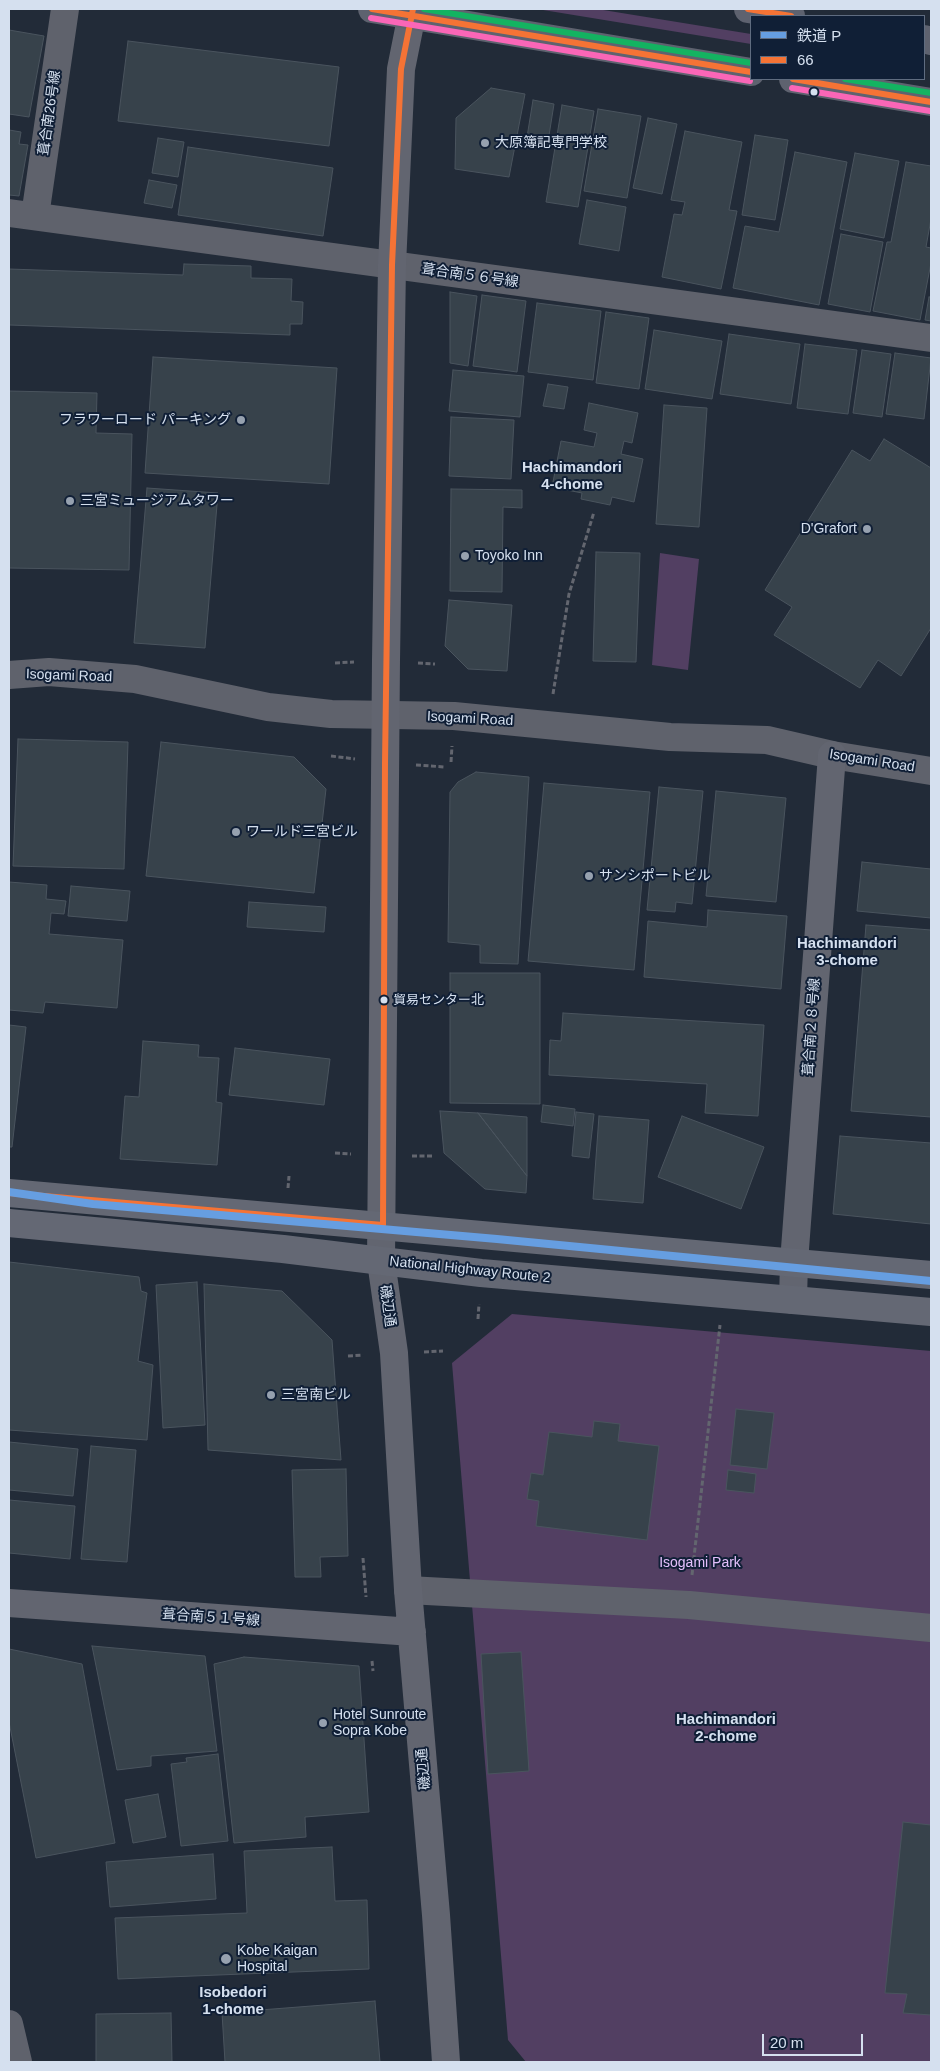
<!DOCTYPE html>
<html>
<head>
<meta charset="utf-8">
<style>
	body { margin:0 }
	#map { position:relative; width:940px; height:2071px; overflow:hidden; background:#222b38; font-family:Helvetica,"Noto Sans JP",sans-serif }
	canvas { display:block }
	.frame { position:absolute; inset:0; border:10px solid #d5e0ef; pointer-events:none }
	.legend { position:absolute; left:750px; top:15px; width:175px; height:65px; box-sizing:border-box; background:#101f36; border:1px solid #5f6c80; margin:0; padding:6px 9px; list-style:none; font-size:15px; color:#d5e0ef }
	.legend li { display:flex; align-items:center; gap:10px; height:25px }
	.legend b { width:25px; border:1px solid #5f6c80 }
	.scale { position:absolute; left:762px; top:2034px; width:101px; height:22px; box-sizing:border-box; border:2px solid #d5e0ef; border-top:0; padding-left:6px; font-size:15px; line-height:18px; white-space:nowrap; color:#d5e0ef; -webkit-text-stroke:4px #101f36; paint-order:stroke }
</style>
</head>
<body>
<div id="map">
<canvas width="940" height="2071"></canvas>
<div class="frame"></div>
<ul class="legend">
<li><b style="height:6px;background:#669ee1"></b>鉄道 P</li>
<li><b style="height:6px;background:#f57335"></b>66</li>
</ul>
<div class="scale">20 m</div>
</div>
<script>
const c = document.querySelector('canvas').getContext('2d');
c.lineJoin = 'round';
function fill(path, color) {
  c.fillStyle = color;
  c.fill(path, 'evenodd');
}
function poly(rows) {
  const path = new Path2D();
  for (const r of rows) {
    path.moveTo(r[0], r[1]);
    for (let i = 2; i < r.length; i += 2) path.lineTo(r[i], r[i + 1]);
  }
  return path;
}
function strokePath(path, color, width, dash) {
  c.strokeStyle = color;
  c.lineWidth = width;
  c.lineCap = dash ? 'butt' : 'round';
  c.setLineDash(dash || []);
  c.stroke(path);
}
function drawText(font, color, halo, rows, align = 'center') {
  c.font = font + ' Helvetica,"Noto Sans JP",sans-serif';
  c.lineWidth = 4;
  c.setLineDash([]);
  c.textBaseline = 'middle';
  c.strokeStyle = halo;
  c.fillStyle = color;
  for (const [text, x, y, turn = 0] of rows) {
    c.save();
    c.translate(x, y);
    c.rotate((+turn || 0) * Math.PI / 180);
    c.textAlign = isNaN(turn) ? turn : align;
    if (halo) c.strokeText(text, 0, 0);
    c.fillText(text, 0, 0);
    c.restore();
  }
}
fill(poly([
	[537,9,597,9,751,34,751,44],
	[660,553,699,559,688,670,652,665],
	[512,1314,931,1351,931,2062,526,2062,508,2040,452,1363]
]), '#523f62');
const building = poly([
	[9,30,44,36,29,117,9,114,9,30],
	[128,41,339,67,329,146,118,121,128,41],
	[491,88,525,94,509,177,455,169,456,118,491,88],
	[533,100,554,104,547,148,535,146,536,138,527,137,533,100],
	[562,105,594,111,578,207,546,202,562,105],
	[598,109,641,116,627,198,584,191,598,109],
	[648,118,677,124,662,194,633,188,648,118],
	[9,130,21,132,19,144,28,145,19,196,9,195,9,130],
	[685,131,742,142,729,210,737,211,721,289,662,277,674,214,682,215,685,202,671,200,685,131],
	[755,135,788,140,775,220,742,215,755,135],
	[158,138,184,142,178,177,152,173,158,138],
	[188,147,333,168,323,236,178,215,188,147],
	[795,152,847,162,819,305,733,288,745,226,779,232,795,152],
	[855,153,899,161,884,238,840,229,855,153],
	[906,162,931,166,931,219,926,247,931,248,931,263,920,320,873,311,887,242,891,242,906,162],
	[149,180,177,185,172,208,144,203,149,180],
	[587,200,626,207,619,251,579,244,587,200],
	[841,234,883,242,870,312,828,304,841,234],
	[184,264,251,266,251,278,292,279,291,301,303,302,302,324,290,324,290,335,9,325,9,269,183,275,184,264],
	[450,292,477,296,468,366,450,363,450,292],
	[482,295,526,301,517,372,473,366,482,295],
	[929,297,931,297,931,321,925,320,929,297],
	[537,303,601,311,593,380,528,372,537,303],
	[606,312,649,318,639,389,596,383,606,312],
	[654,330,722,341,712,399,645,389,654,330],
	[729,334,800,344,791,404,720,394,729,334],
	[805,344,857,350,848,414,797,408,805,344],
	[862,350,891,354,882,417,853,413,862,350],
	[895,353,931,358,924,419,886,414,895,353],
	[153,357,337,368,329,484,145,473,153,357],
	[453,370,524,376,520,417,449,411,453,370],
	[548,384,568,387,564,409,543,406,548,384],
	[9,391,97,393,96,433,132,434,129,570,9,568,9,391],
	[589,403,638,413,632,443,624,441,621,454,643,459,634,502,612,497,610,505,581,499,582,493,552,487,561,441,594,447,597,433,584,430,589,403],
	[664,405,707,408,699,527,656,524,664,405],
	[451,417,514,420,511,479,449,476,451,417],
	[884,439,931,468,931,628,901,676,878,660,860,688,774,635,792,607,765,590,852,450,870,461,884,439],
	[147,488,218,493,205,648,134,643,147,488],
	[451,489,522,490,522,508,503,507,502,592,450,591,451,489],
	[596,552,640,553,636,662,593,661,596,552],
	[449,600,512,605,507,671,468,669,445,646,449,600],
	[18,739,128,742,124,869,13,866,18,739],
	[161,742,294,757,326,789,314,893,146,876,161,742],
	[476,772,529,777,518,964,480,963,480,945,448,942,450,792,458,782,476,772],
	[544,783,650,792,634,970,528,961,544,783],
	[659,787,703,791,692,904,676,902,675,912,647,910,659,787],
	[716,791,786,798,776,902,706,896,716,791],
	[862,862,931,869,931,918,857,911,862,862],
	[9,882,47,885,46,899,66,901,64,914,51,913,49,934,123,940,117,1008,45,1002,43,1013,9,1010,9,882],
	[71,886,130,891,127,921,68,916,71,886],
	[249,902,326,907,324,932,247,927,249,902],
	[708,910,787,916,781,989,644,977,648,921,707,927,708,910],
	[866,925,931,930,931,1117,851,1111,866,925],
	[450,973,540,973,540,1104,450,1103,450,973],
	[563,1013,764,1025,758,1116,705,1113,707,1084,549,1075,550,1040,561,1041,563,1013],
	[9,1025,26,1027,12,1147,9,1147,9,1025],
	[143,1041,199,1045,198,1057,219,1058,216,1102,222,1103,217,1165,120,1159,125,1096,139,1097,143,1041],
	[235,1048,330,1059,324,1105,229,1095,235,1048],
	[543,1105,575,1109,573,1126,541,1122,543,1105],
	[440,1111,478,1113,527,1176,526,1193,485,1189,444,1153,440,1111],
	[576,1112,594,1114,589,1158,572,1156,576,1112],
	[478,1113,527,1117,527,1176,478,1113],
	[599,1116,649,1120,643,1203,593,1199,599,1116],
	[682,1116,764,1147,741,1209,658,1177,682,1116],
	[840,1136,931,1143,931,1224,833,1214,840,1136],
	[9,1262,139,1277,141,1291,147,1293,138,1361,153,1365,147,1440,9,1430,9,1262],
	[197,1282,205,1425,163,1428,156,1285,197,1282],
	[204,1284,282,1291,332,1340,341,1460,208,1450,204,1284],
	[736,1409,774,1413,767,1469,730,1465,736,1409],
	[594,1421,620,1424,618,1441,659,1446,647,1540,536,1526,539,1501,527,1499,531,1473,543,1475,549,1432,592,1437,594,1421],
	[9,1442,78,1449,73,1496,9,1490,9,1442],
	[91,1446,136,1450,127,1562,81,1559,91,1446],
	[346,1469,348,1556,320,1557,321,1577,295,1577,292,1470,346,1469],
	[728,1470,756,1474,754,1493,726,1490,728,1470],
	[9,1500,75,1506,70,1559,9,1553,9,1500],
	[92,1646,205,1656,217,1751,151,1756,151,1766,117,1770,92,1646],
	[9,1649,82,1664,115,1843,36,1858,9,1722,9,1649],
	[521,1652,529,1771,488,1774,481,1654,521,1652],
	[244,1657,359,1666,369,1812,305,1817,306,1837,234,1843,214,1664,244,1657],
	[218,1754,228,1841,181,1846,171,1764,187,1762,186,1758,218,1754],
	[158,1794,166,1837,133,1843,125,1800,158,1794],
	[903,1822,931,1825,931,2015,903,2013,907,1994,885,1993,903,1822],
	[332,1847,335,1901,367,1900,369,1969,118,1979,115,1918,247,1913,244,1851,332,1847],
	[213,1854,216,1899,110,1907,106,1862,213,1854],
	[375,2001,380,2062,225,2062,222,2013,375,2001],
	[171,2013,172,2062,96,2062,96,2014,171,2013]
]);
fill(building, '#37424b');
strokePath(building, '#4a545e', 1);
strokePath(poly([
	[335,663,354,662],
	[418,663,435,664],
	[553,694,569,594,594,512],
	[331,756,355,759],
	[451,762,452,746],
	[416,765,445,767],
	[335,1153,351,1154],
	[412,1156,432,1156],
	[288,1188,289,1176],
	[478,1319,479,1304],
	[424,1352,443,1351],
	[348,1356,363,1355],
	[363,1558,366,1597],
	[692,1575,720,1325],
	[372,1661,373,1671]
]), '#63666f', 3, [5, 2.5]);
strokePath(poly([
	[9,213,931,338],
	[35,216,65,9],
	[9,675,49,672,135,679,268,707,331,714,454,716,670,737,767,740,832,755,931,771],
	[408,1590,689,1605,931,1628],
	[9,2024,18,2062]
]), '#5f626c', 28);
strokePath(poly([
	[413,9,401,69,392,265,386,660,381,1261,394,1353,408,1590,436,1915,446,2062],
	[793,1300,794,1262,832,755],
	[9,1603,412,1632]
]), '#626570', 28);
strokePath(poly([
	[372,9,751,72],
	[748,9,791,16],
	[924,39,931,41],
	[793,79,931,102]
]), '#5e626f', 28);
strokePath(poly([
	[9,1193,931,1275],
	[9,1223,283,1249,481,1273,931,1312]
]), '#646874', 28);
strokePath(poly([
	[372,9,751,72],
	[748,9,791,16],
	[793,79,931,102],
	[9,1193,383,1225],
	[383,1225,385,763,392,265,401,69,413,9]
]), '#f57335', 6);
strokePath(poly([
	[371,18,750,81],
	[792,88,930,111]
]), '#fa66b7', 6);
strokePath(poly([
	[424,9,751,63],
	[845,79,931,93]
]), '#13b361', 6);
strokePath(poly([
	[9,1192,93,1204,497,1239,931,1281]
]), '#669ee1', 8);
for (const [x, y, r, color] of [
	[814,92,4.5,"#d5e0ef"],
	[485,143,5,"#96a1af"],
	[241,420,5,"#96a1af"],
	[70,501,5,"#96a1af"],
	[867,529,5,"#96a1af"],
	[465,556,5,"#96a1af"],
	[236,832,5,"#96a1af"],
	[589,876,5,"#96a1af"],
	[384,1000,4.5,"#d5e0ef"],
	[271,1395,5,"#96a1af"],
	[323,1723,5,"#96a1af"],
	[226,1959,6,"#96a1af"]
]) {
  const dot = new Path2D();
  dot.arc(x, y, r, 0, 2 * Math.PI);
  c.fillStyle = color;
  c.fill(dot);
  strokePath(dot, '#101f36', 2);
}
drawText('13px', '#d5e0ef', '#101f36', [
	["貿易センター北",393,1000]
], 'left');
drawText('14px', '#d5e0ef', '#101f36', [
	["葺合南26号線",50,113,-82],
	["葺合南５６号線",470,276,8],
	["Isogami Road",69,676,2],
	["Isogami Road",470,719,3],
	["Isogami Road",872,761,9],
	["葺合南２８号線",812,1027,-86],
	["National Highway Route 2",470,1270,6],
	["磯辺通",387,1306,82],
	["葺合南５１号線",211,1618,4],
	["磯辺通",424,1769,-95]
]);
drawText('14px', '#d5e0ef', '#101f36', [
	["大原簿記専門学校",495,143],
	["フラワーロード パーキング",231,420,"right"],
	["三宮ミュージアムタワー",80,501],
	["D'Grafort",857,529,"right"],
	["Toyoko Inn",475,556],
	["ワールド三宮ビル",246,832],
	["サンシポートビル",599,876],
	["三宮南ビル",281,1395],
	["Hotel Sunroute",333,1715],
	["Sopra Kobe",333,1731],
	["Kobe Kaigan",237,1951],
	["Hospital",237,1967]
], 'left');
drawText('14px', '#e4c0fc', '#101f36', [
	["Isogami Park",700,1563]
]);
drawText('bold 15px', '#d5e0ef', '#101f36', [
	["Hachimandori",572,468],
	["4-chome",572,485],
	["Hachimandori",847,944],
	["3-chome",847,961],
	["Hachimandori",726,1720],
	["2-chome",726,1737],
	["Isobedori",233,1993],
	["1-chome",233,2010]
]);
</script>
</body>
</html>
